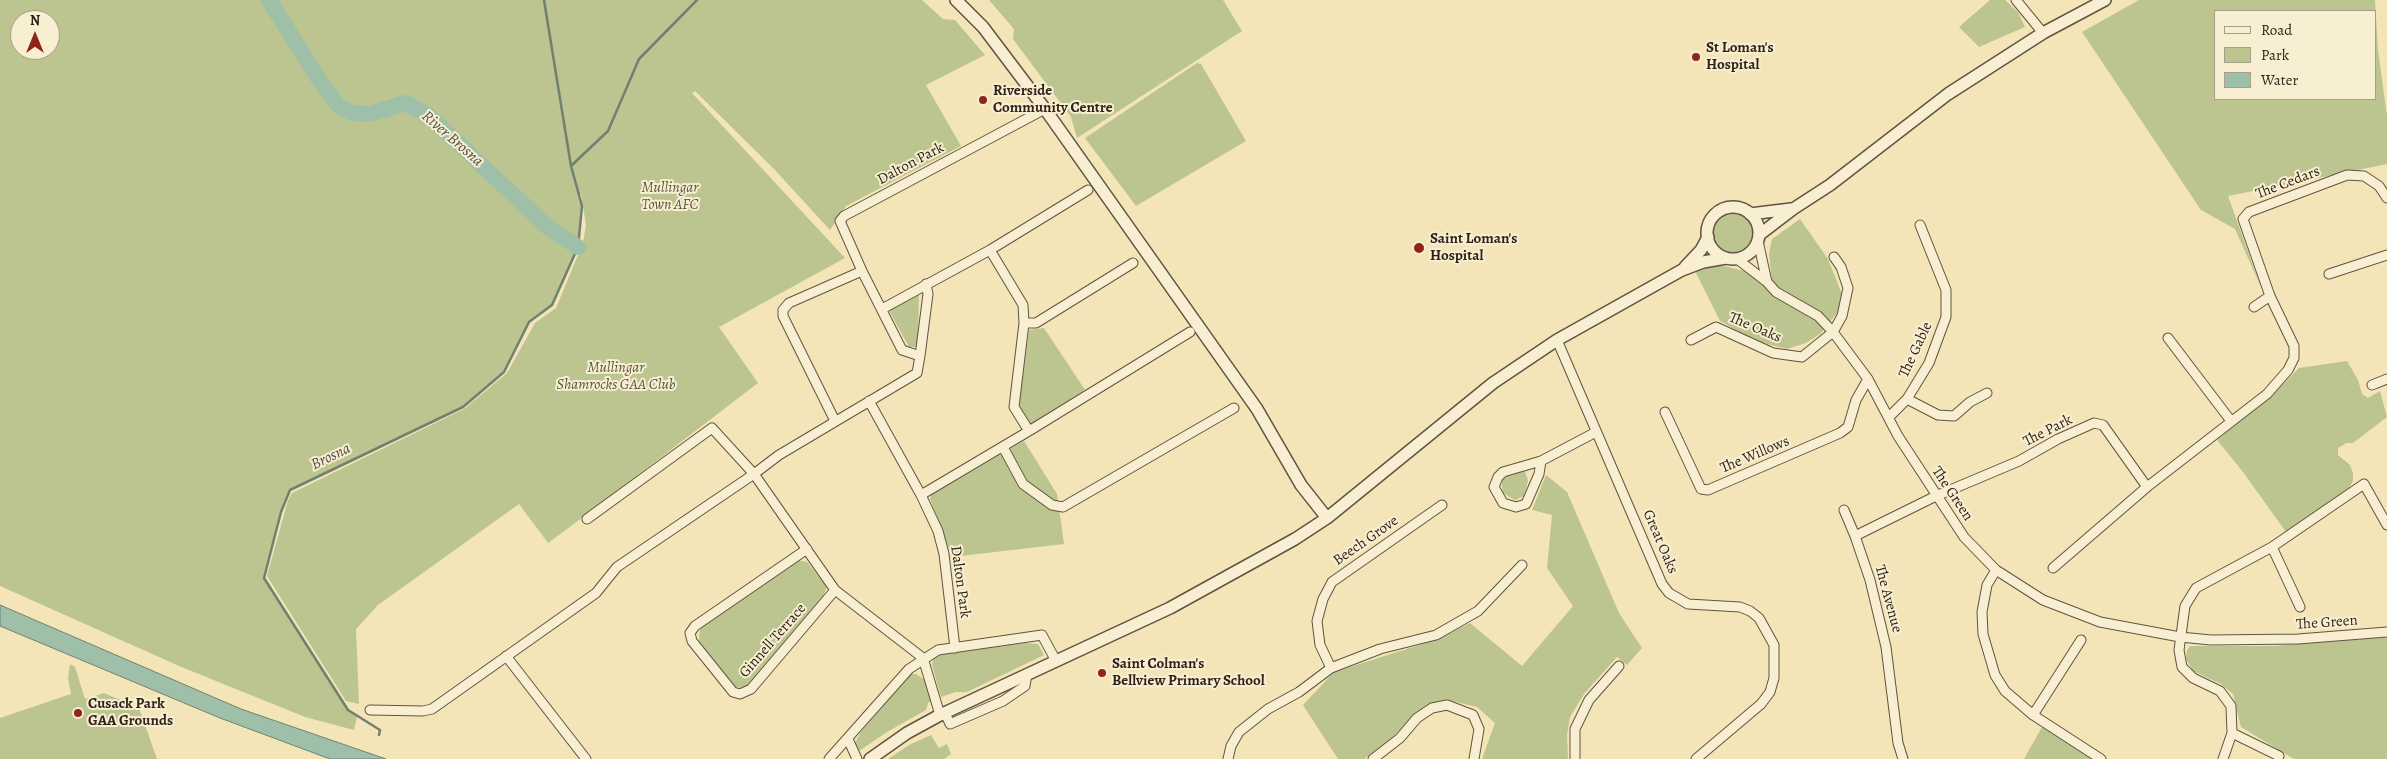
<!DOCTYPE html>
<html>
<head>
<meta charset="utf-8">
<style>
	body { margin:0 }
	#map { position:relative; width:2387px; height:759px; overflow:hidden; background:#f4e5b9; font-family:Alegreya,serif }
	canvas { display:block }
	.legend { position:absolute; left:2214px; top:10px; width:162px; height:90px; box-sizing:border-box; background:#f8eed2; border:1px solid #a89d87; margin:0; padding:6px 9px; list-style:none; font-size:15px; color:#2f2317 }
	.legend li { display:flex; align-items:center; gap:10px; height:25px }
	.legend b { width:25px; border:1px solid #a89d87 }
	.north { position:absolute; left:10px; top:10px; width:50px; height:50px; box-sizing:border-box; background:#f8eed2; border:1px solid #a89d87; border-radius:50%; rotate:0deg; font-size:14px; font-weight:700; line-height:20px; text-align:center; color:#2f2317 }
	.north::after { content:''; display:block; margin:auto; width:18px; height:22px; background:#8f2418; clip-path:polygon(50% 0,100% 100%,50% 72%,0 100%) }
</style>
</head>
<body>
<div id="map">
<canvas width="2387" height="759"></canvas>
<ul class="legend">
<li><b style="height:6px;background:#f8eed2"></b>Road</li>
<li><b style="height:14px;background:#bcc48f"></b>Park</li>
<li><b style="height:14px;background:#9ec0a9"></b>Water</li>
</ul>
<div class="north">N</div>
</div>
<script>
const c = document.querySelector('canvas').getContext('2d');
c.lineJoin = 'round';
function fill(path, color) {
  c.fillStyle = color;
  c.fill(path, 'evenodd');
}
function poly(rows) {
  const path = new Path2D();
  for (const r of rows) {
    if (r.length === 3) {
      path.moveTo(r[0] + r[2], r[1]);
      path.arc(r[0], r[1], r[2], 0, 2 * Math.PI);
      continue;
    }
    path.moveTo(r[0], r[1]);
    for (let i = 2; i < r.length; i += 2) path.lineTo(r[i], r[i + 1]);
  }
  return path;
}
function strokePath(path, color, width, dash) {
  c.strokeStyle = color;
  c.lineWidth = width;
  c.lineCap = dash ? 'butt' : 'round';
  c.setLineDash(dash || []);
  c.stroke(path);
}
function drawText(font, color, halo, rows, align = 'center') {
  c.font = font + ' Alegreya,serif';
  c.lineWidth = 4;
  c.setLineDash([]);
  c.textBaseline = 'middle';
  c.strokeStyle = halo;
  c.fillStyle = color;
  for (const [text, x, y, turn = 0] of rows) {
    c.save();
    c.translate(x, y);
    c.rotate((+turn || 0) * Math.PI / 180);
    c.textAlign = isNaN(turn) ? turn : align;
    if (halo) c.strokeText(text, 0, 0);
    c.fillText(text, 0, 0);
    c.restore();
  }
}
fill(poly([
	[0,0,922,0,943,19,955,20,985,55,926,85,961,146,846,206,830,230,774,169,695,91,692,93,845,258,719,327,758,383,579,520,548,543,519,504,378,605,356,629,359,704,346,701,267,576,288,500,292,493,464,409,507,373,535,323,556,308,583,243,586,225,581,194,579,195,582,206,578,247,552,305,529,322,504,372,463,407,290,490,281,512,264,578,348,710,357,716,354,730,305,717,179,666,0,586],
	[20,20,50,20,50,50,20,50],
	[989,0,1223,0,1242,31,1077,138,1071,117,1013,39,1014,29],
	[1990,0,2005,0,2018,12,2025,27,1979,47,1959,27],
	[2139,0,2375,0,2378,50,2387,116,2387,164,2228,196,2260,285,2235,229,2201,210,2082,32],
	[2216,11,2376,11,2376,99,2216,99],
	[1197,63,1201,64,1246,141,1136,206,1085,138],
	[1734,234,22],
	[1800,219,1828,259,1842,294,1837,313,1820,334,1806,343,1787,349,1755,341,1720,321,1695,271,1720,265,1744,271,1773,289,1769,254,1772,239],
	[919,287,918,347,909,347,886,305],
	[1044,328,1085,390,1031,424,1019,405,1029,330],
	[2347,361,2358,380,2362,394,2368,398,2380,391,2387,417,2353,443,2346,443,2338,448,2338,455,2350,465,2353,473,2353,481,2349,488,2286,532,2243,472,2217,440,2275,392,2299,368],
	[1024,441,1057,494,1064,544,952,557,930,499,931,495],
	[1520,470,1525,472,1528,480,1526,489,1524,496,1515,500,1503,493,1501,478],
	[1546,475,1567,492,1619,613,1642,648,1627,665,1617,657,1584,694,1570,717,1567,735,1568,759,1482,759,1495,723,1477,707,1447,700,1426,705,1383,746,1364,759,1338,759,1303,705,1334,672,1438,639,1470,623,1522,666,1573,606,1547,568,1552,515,1532,510],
	[797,560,807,562,827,587,823,596,747,686,736,688,699,641,700,627],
	[2387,637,2387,759,2294,759,2241,727,2233,694,2221,684,2193,671,2186,659,2187,650,2190,646,2274,646],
	[1026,643,1038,644,1044,655,967,692,956,692,941,697,932,665,933,659,937,655],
	[70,664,75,667,85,699,104,693,139,708,157,759,0,759,0,718,71,694,68,678],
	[911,674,916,674,925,680,932,701,928,703,926,710,887,732,859,751,855,743,860,733],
	[2042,727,2091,759,2024,759],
	[931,735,939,748,947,744,951,754,944,759,888,759,909,745]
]), '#bcc48f');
const water = poly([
	[0,605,241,709,386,759,330,759,220,718,0,626,0,605]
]);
fill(water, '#9ec0a9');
strokePath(water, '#72816f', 1);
strokePath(poly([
	[571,166,608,131,639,59,697,0],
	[379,735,380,730,348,710,264,578,281,512,290,490,463,407,504,372,529,322,552,305,578,247,582,206,571,166,544,0]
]), '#72816f', 2.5);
strokePath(poly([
	[269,0,320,81,338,105,352,113,369,114,406,103,428,115,550,229,578,247]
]), '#9ec0a9', 16);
const minor = poly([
	[2016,0,2043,33],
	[1758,241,1767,282],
	[1737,259,1767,282,1776,292,1818,316,1833,332,1868,379,1898,436,1964,537,1996,570,2043,600,2100,622,2180,637,2211,640,2298,639,2387,632],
	[2329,274,2387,255],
	[2270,296,2243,219,2249,212,2347,175,2364,176,2379,186,2387,198],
	[882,309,990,250,1088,190],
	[1024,323,1036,323,1133,263],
	[2168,338,2231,421],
	[1557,340,1662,584,1669,593,1688,604,1740,607,1750,611,1759,618,1774,645,1774,678,1770,692,1761,704,1696,759],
	[1691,340,1716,327,1773,353,1802,357,1833,332,1842,316,1848,288,1841,267,1834,257],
	[920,356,928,294,926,284],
	[2372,385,2387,379],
	[1907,399,1938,415,1954,416,1970,402,1987,393],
	[869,401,921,495,1029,431,1014,407,1024,323,1023,305,990,250],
	[1665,412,1701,489,1708,490,1840,433,1848,427,1856,400,1868,379],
	[1889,417,1907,399,1929,363,1946,317,1946,290,1920,225],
	[835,421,783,316,783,310,789,303,862,271],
	[1029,431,1190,332],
	[1003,447,1023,484,1052,505,1063,507,1234,408],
	[1541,461,1539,474,1526,504,1516,507,1503,503,1494,487,1498,477,1503,472,1541,461,1596,432],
	[921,495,938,531,944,554,955,648],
	[1844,510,1855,536],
	[587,519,712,428,754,474,779,455,917,373,920,356,902,350,862,271,840,221,844,216,1045,109],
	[2272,547,2300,607],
	[807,549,695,626,690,633,692,641,733,692,740,694,751,689,835,590],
	[2053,568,2147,487],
	[1996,570,1987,585,1982,612,1983,634,1995,675,2005,691,2033,715,2101,759],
	[506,656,586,759],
	[1331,668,1320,645,1317,621,1323,599,1332,582,1442,505],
	[370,710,423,711,432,709,596,593,617,567,754,474,835,590,923,658,940,715],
	[945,713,950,724,1003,701,1025,686,1027,674],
	[2033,715,2081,640],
	[2232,733,2279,756],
	[848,739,857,759],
	[829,759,909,669,938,650,1042,635,1056,661],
	[1228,759,1231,746,1239,732,1268,709,1299,692,1331,668,1380,649,1436,635,1478,611,1522,565],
	[1373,759,1400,738,1417,718,1432,708,1447,705,1473,715,1479,729,1474,759],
	[1575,759,1575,729,1589,700,1619,666],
	[1903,759,1898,743,1886,647,1870,580,1855,536,1936,496,2019,461,2058,439,2094,423,2103,425,2147,487,2267,394,2288,370,2294,358,2294,346,2270,296,2254,307],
	[2223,759,2232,733,2231,706,2220,691,2193,678,2182,667,2179,650,2185,606,2196,588,2272,547,2364,484,2387,525]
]);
const tertiary = poly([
	[956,0,983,27,1045,109,1257,409,1301,485,1327,518],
	[1733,233,26],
	[1750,214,1791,209],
	[1759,235,1793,209,1830,185,1948,94,2043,33,2105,0],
	[1685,267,1701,250,1708,237],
	[870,759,907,733,940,715,1170,608,1295,539,1327,518,1493,383,1557,340,1682,270,1703,262,1726,258]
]);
strokePath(minor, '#605440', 11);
strokePath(tertiary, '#605440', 14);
strokePath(minor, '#f8eed2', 9);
strokePath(tertiary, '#f8eed2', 11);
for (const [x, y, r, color] of [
	[1696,57,5,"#8f2418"],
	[983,100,5,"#8f2418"],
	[1419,248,6,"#8f2418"],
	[1102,673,5,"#8f2418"],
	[78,713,5,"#8f2418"]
]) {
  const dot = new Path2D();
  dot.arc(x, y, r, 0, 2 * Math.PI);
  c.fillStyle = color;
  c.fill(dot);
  strokePath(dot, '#f8eed2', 2);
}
drawText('bold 15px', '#2f2317', '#f8eed2', [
	["St Loman's",1706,48],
	["Hospital",1706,65],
	["Riverside",993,91],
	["Community Centre",993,108],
	["Saint Loman's",1430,239],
	["Hospital",1430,256],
	["Saint Colman's",1112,664],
	["Bellview Primary School",1112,681],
	["Cusack Park",88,704],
	["GAA Grounds",88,721]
], 'left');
drawText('15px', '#2f2317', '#f8eed2', [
	["Dalton Park",911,164,-28],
	["The Cedars",2288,183,-21],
	["The Oaks",1755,328,23],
	["The Gable",1916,350,-65],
	["The Park",2048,431,-27],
	["The Willows",1755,455,-23],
	["The Green",1952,494,56],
	["Beech Grove",1366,541,-35],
	["Great Oaks",1660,542,67],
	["Dalton Park",960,582,82],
	["The Avenue",1888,599,75],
	["The Green",2327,623,-4],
	["Ginnell Terrace",773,641,-49]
]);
drawText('italic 15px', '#59533b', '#f8eed2', [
	["Mullingar",670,188],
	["Town AFC",670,205],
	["Mullingar",616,368],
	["Shamrocks GAA Club",616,385]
]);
drawText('italic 16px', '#505243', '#f8eed2', [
	["River Brosna",452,139,41],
	["Brosna",331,457,-26]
]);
</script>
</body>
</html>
